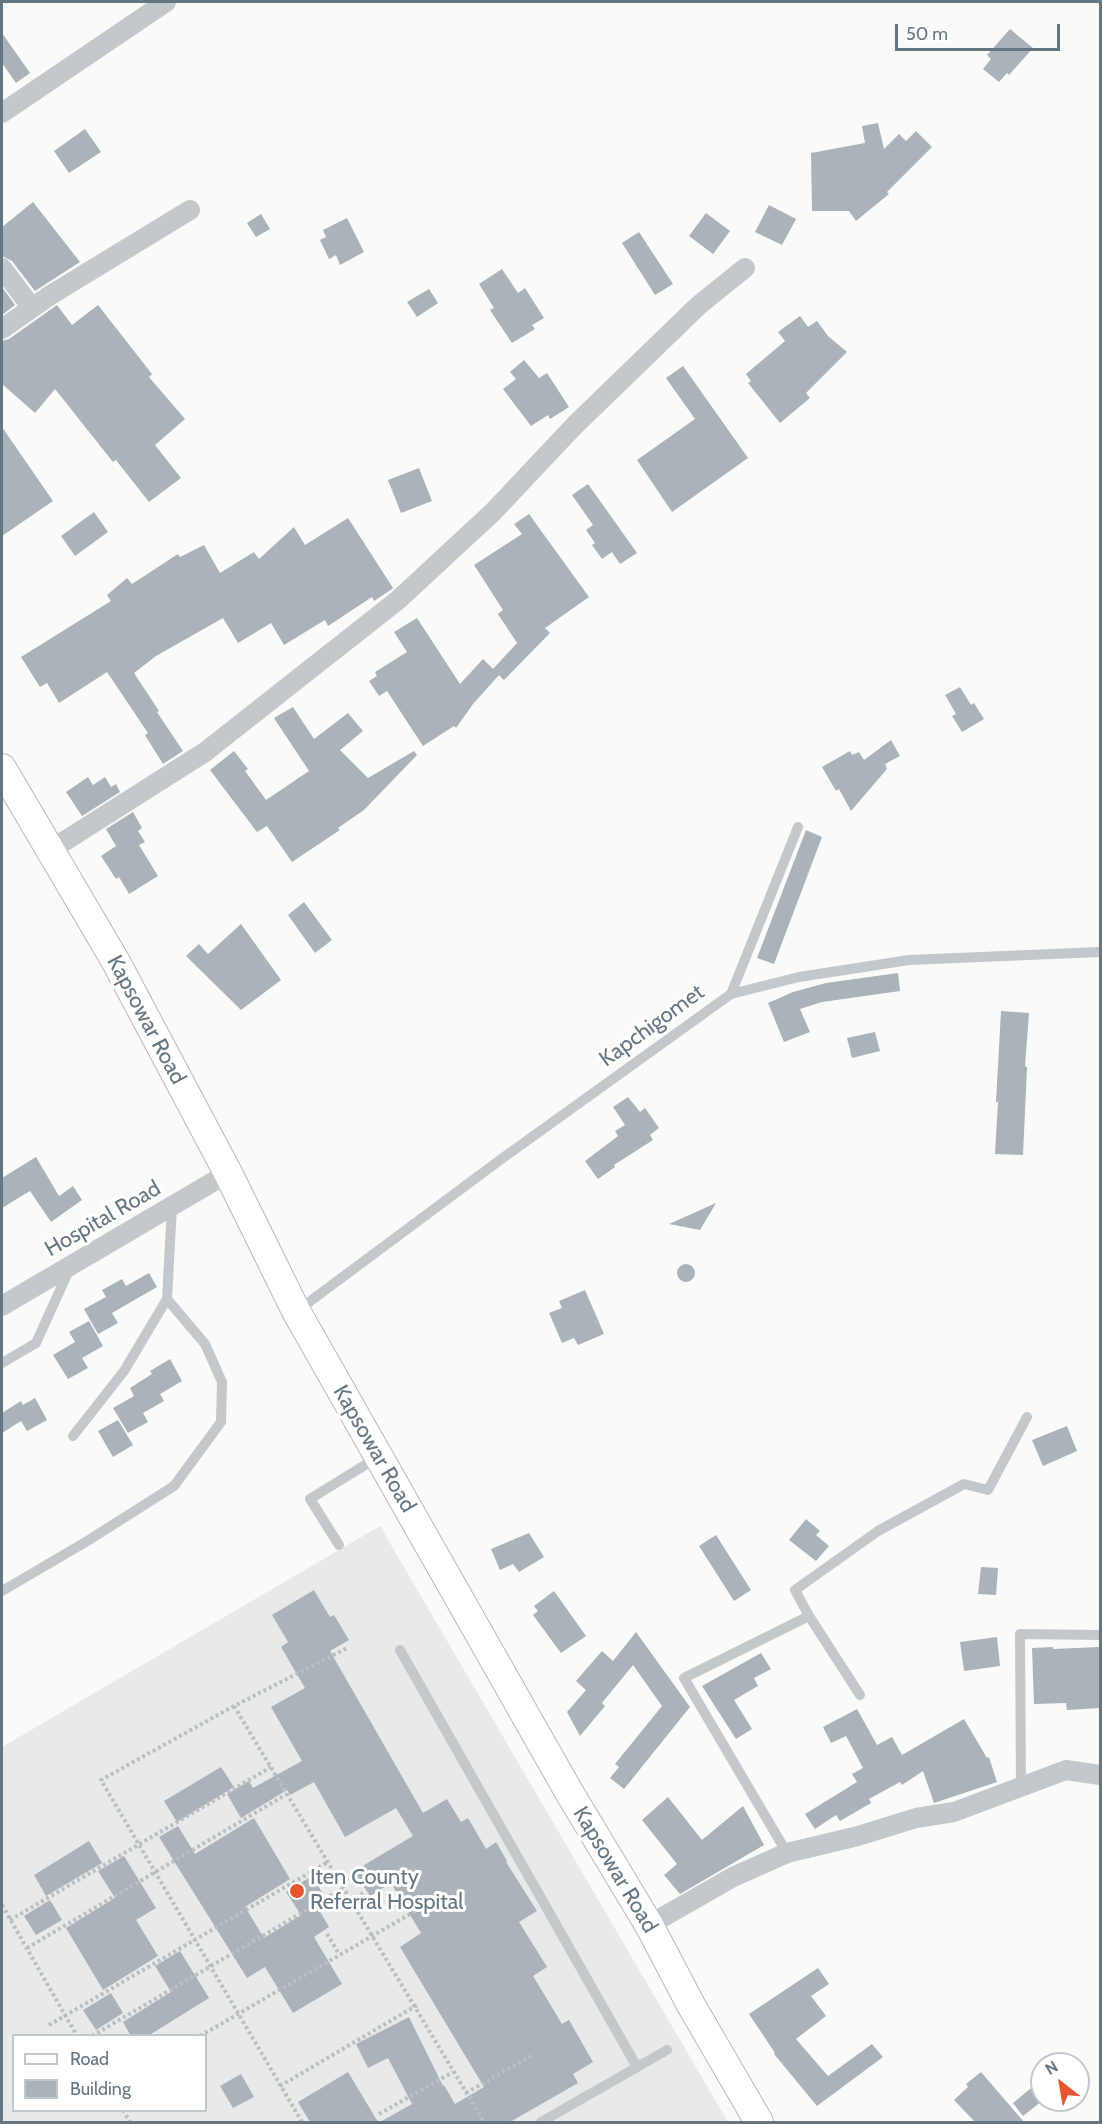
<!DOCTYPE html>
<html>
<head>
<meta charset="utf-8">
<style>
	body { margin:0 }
	#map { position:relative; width:1102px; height:2124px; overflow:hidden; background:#fafaf8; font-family:Cabin,sans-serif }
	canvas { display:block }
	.frame { position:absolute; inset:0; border:3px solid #657683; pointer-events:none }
	.legend { position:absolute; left:12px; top:2034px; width:195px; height:78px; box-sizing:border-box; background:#fff; border:2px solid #c1c8cd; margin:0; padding:8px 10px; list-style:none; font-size:18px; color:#657683 }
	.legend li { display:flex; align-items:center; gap:12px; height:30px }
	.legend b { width:30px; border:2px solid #c1c8cd }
	.north { position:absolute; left:1030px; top:2052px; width:60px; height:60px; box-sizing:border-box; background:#fff; border:2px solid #c1c8cd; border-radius:50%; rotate:329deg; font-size:16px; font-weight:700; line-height:24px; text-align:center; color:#657683 }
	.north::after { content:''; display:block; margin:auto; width:21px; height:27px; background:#e4572e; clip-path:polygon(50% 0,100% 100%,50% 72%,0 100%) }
	.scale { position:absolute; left:895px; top:24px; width:165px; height:27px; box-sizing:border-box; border:3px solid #657683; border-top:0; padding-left:8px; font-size:18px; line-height:21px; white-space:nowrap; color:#657683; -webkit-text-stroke:4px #fff; paint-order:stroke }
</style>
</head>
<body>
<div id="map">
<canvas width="1102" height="2124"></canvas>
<div class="frame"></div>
<ul class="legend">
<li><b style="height:8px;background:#fff"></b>Road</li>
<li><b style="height:16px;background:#aab3b9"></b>Building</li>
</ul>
<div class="north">N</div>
<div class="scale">50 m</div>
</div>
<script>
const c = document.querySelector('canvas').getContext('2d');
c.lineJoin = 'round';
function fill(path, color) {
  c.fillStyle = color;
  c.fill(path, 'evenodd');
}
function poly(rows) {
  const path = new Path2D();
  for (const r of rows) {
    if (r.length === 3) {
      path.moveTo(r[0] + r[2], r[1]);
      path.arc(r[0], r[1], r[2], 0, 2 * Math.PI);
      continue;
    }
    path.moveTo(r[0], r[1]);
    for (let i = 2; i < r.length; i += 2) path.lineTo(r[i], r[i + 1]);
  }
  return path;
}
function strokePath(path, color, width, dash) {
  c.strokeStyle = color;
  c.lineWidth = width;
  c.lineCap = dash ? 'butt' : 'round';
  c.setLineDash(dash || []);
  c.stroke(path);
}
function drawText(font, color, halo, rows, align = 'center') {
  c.font = font + ' Cabin,sans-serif';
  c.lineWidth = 6;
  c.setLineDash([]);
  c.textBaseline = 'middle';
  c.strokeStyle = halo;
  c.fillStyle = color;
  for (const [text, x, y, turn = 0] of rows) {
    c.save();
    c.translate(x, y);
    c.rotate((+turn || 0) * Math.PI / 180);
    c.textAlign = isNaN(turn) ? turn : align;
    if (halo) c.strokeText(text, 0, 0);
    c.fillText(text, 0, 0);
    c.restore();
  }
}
fill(poly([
	[380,1526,728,2122,2,2122,2,1747],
	[14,2036,206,2036,206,2110,14,2110]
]), '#e8e9e9');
fill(poly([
	[1010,29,1033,48,1009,75,1007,73,999,82,983,69,991,59,987,55],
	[2,33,30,73,16,83,2,63],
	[878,123,884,149,899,134,906,141,916,131,932,147,887,192,889,194,856,221,849,211,812,211,811,153,865,143,862,126],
	[85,129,101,152,69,173,54,151],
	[33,202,80,262,35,291,12,261,2,256,2,227],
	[769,205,796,219,782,245,755,232],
	[706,213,730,231,713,254,689,236],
	[261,214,270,229,256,237,247,223],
	[347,218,364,252,340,265,336,255,329,259,320,240,326,237,323,230],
	[639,232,673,284,655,295,622,243],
	[502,269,518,293,525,288,544,318,532,325,535,329,512,343,490,310,494,308,479,284],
	[2,287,15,305,2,315],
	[429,289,438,303,417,317,407,302],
	[57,305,72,325,98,305,152,374,149,377,185,419,155,445,181,478,149,502,116,460,113,462,55,389,35,413,2,384,2,341,9,339],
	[800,316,808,327,817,321,828,336,847,352,806,393,810,398,780,423,748,383,751,381,746,374,785,341,778,332],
	[524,360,539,378,547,373,569,407,550,419,548,415,531,426,503,389,516,379,510,372],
	[683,366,748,458,672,512,637,460,695,419,666,378],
	[2,427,53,501,2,536],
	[419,468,432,501,401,513,388,480],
	[588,484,637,553,620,564,612,552,602,559,592,545,595,543,586,530,593,525,572,495],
	[94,512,108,532,75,556,61,536],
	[529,514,589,597,545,628,550,633,504,680,499,675,473,704,456,728,454,726,423,746,387,691,379,696,369,681,377,676,375,672,407,652,394,632,417,618,460,684,483,659,493,669,517,643,498,614,503,610,474,565,522,534,514,524],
	[348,518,393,588,392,589,374,601,372,597,328,626,325,620,284,645,271,623,238,643,223,618,156,656,134,673,159,711,157,712,183,751,163,764,145,735,148,733,107,672,59,703,47,683,40,687,21,657,111,601,107,595,127,578,132,584,178,554,180,557,204,545,220,573,254,552,259,559,294,527,305,545],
	[960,687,971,705,974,703,984,719,962,732,952,716,956,714,945,695],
	[293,707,314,739,348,713,363,731,340,750,368,778,414,751,417,755,364,810,338,828,340,830,292,862,267,826,257,832,210,770,234,751,248,769,245,771,266,800,309,771,274,718],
	[891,740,900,756,885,764,887,769,851,811,839,789,836,791,822,767,850,751,852,755,859,752,864,760],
	[88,777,93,785,105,777,111,787,116,784,120,792,82,816,66,792],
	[133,812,142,828,138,831,145,842,139,845,158,876,129,894,119,877,116,879,101,856,116,846,106,829],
	[806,830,822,837,774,964,757,958],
	[304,902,332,940,315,953,288,915],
	[241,924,281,980,241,1010,186,956,199,944,208,954],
	[898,973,900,991,822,1002,800,1009,810,1032,784,1042,768,1003,793,992,826,983],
	[1001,1011,1029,1013,1025,1066,1027,1067,1023,1155,995,1154,998,1102,996,1102],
	[875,1032,880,1051,852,1058,847,1038],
	[628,1097,640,1112,645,1108,659,1128,650,1135,653,1140,614,1165,615,1167,598,1179,585,1161,618,1136,615,1131,625,1125,613,1107],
	[36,1157,59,1196,73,1186,82,1200,51,1222,30,1191,2,1208,2,1178],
	[716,1203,700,1230,669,1224],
	[686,1273,9],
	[149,1273,157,1287,112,1313,118,1323,98,1334,84,1309,106,1297,102,1290,122,1279,126,1286],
	[585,1290,604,1334,578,1345,574,1338,562,1343,549,1313,562,1308,559,1301],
	[89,1321,103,1346,82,1358,88,1368,68,1379,53,1355,75,1342,69,1332],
	[170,1359,182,1381,160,1394,164,1401,143,1413,148,1422,128,1433,113,1408,134,1396,130,1388,152,1374,150,1371],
	[35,1398,47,1420,27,1431,21,1421,2,1433,2,1413,21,1401,23,1405],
	[118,1420,133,1445,113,1457,98,1431],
	[1067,1426,1077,1451,1043,1466,1032,1440],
	[806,1519,820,1531,816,1535,829,1546,816,1561,789,1540],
	[529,1533,544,1557,519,1572,513,1564,500,1570,491,1549],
	[716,1535,751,1590,734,1601,699,1546],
	[981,1567,998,1568,996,1595,978,1594],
	[314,1590,330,1617,334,1615,349,1640,330,1651,423,1813,447,1799,461,1822,468,1818,486,1849,496,1842,507,1861,506,1862,537,1911,519,1922,547,1967,533,1976,562,2024,569,2020,593,2062,573,2074,578,2083,510,2122,380,2122,412,2104,388,2058,368,2068,356,2044,409,2017,443,2086,444,2085,455,2104,484,2087,400,1947,421,1933,391,1883,370,1896,354,1871,413,1836,396,1808,345,1837,314,1782,290,1795,287,1790,241,1818,227,1794,249,1781,253,1788,302,1761,271,1707,305,1688,281,1647,288,1642,272,1615],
	[554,1591,586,1636,561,1653,533,1615,538,1611,534,1606],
	[636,1632,690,1707,624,1789,610,1778,619,1767,615,1764,662,1706,633,1665,602,1703,605,1706,580,1736,567,1712,586,1690,576,1681,602,1651,613,1661],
	[997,1637,1000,1666,964,1671,960,1642],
	[1053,1647,1053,1649,1099,1647,1101,1708,1067,1710,1066,1703,1034,1704,1032,1648],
	[761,1653,771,1669,754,1678,758,1686,734,1700,752,1729,736,1739,702,1686],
	[857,1709,877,1745,892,1737,902,1755,964,1719,987,1758,989,1757,997,1782,934,1803,923,1771,902,1785,900,1782,869,1799,871,1803,840,1821,836,1815,815,1829,805,1814,857,1782,852,1774,863,1768,846,1736,831,1743,823,1727],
	[221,1767,234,1787,177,1822,164,1801],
	[668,1797,702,1840,743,1806,764,1845,680,1894,664,1875,677,1864,642,1820],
	[254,1818,290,1879,245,1907,264,1938,301,1915,286,1892,312,1876,325,1897,315,1903,329,1927,314,1937,342,1984,293,2013,265,1967,247,1978,159,1837,178,1826,195,1854],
	[89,1841,102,1863,46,1896,34,1875],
	[124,1856,156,1908,136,1920,158,1956,103,1990,66,1928,115,1898,98,1871],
	[50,1900,62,1920,36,1935,24,1916],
	[180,1951,209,1998,148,2036,131,2036,123,2022,171,1992,155,1966],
	[818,1968,829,1984,811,1996,826,2016,796,2039,828,2076,872,2044,883,2057,817,2106,774,2054,775,2053,749,2014],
	[111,1993,123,2013,96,2030,83,2010],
	[348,2072,378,2122,310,2122,298,2102],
	[981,2072,1024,2122,975,2122,954,2100,968,2087,966,2084],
	[241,2074,254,2097,233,2108,220,2086],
	[1042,2079,1042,2101,1023,2116,1013,2103]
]), '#aab3b9');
const secondary = poly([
	[2,768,116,962,228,1173,296,1311,569,1792,649,1925,691,2005,759,2122]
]);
strokePath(secondary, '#b3babf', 30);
strokePath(poly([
	[234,1706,484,2122],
	[340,1882,353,1875],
	[351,1901,363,1893],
	[2,1905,77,2036],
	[10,1920,271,1767],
	[327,1934,339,1954],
	[27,1948,287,1794],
	[49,2025,328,1862],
	[92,2036,344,1888],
	[200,2036,443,1895],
	[280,2086,419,2004],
	[466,2093,531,2056],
	[123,2110,130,2122],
	[379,2114,453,2072],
	[302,2122,101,1780,234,1706,347,1648]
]), '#bbbfc2', 4, [3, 3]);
strokePath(poly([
	[731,994,798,827],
	[297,1311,500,1160,731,994,799,977,909,960,1100,952],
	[2,1363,36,1343,70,1268],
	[73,1436,124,1371,167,1299,172,1206],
	[339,1545,310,1499,378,1457],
	[2,1591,89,1540,174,1486,221,1422,222,1382,205,1344,167,1299],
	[809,1616,860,1695],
	[400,1650,637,2067],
	[1021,1787,1020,1634,1100,1635],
	[787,1853,684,1678,809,1616,795,1590,878,1531,964,1484,988,1490,1027,1417],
	[541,2122,667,2050]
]), '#c3c8cc', 10);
strokePath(poly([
	[2,113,166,2],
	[2,268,32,308],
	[2,329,49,296,190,210],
	[49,851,205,752,398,600,493,512,575,425,699,305,745,268],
	[2,1306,228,1173],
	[649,1925,733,1877,787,1853,858,1836,916,1818,954,1812,1066,1770,1100,1775]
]), '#c3c8cc', 20);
strokePath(secondary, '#fff', 28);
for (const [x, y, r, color] of [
	[297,1891,8,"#e4572e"]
]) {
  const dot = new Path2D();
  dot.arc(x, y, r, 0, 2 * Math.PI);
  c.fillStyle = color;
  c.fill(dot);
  strokePath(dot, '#fff', 2);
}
drawText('22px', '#657683', '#fff', [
	["Kapsowar Road",146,1020,62],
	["Kapchigomet",652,1026,-36],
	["Hospital Road",103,1219,-30],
	["Kapsowar Road",374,1449,60],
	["Kapsowar Road",615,1870,59]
]);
drawText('22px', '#657683', '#fff', [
	["Iten County",310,1878],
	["Referral Hospital",310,1903]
], 'left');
</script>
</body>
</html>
